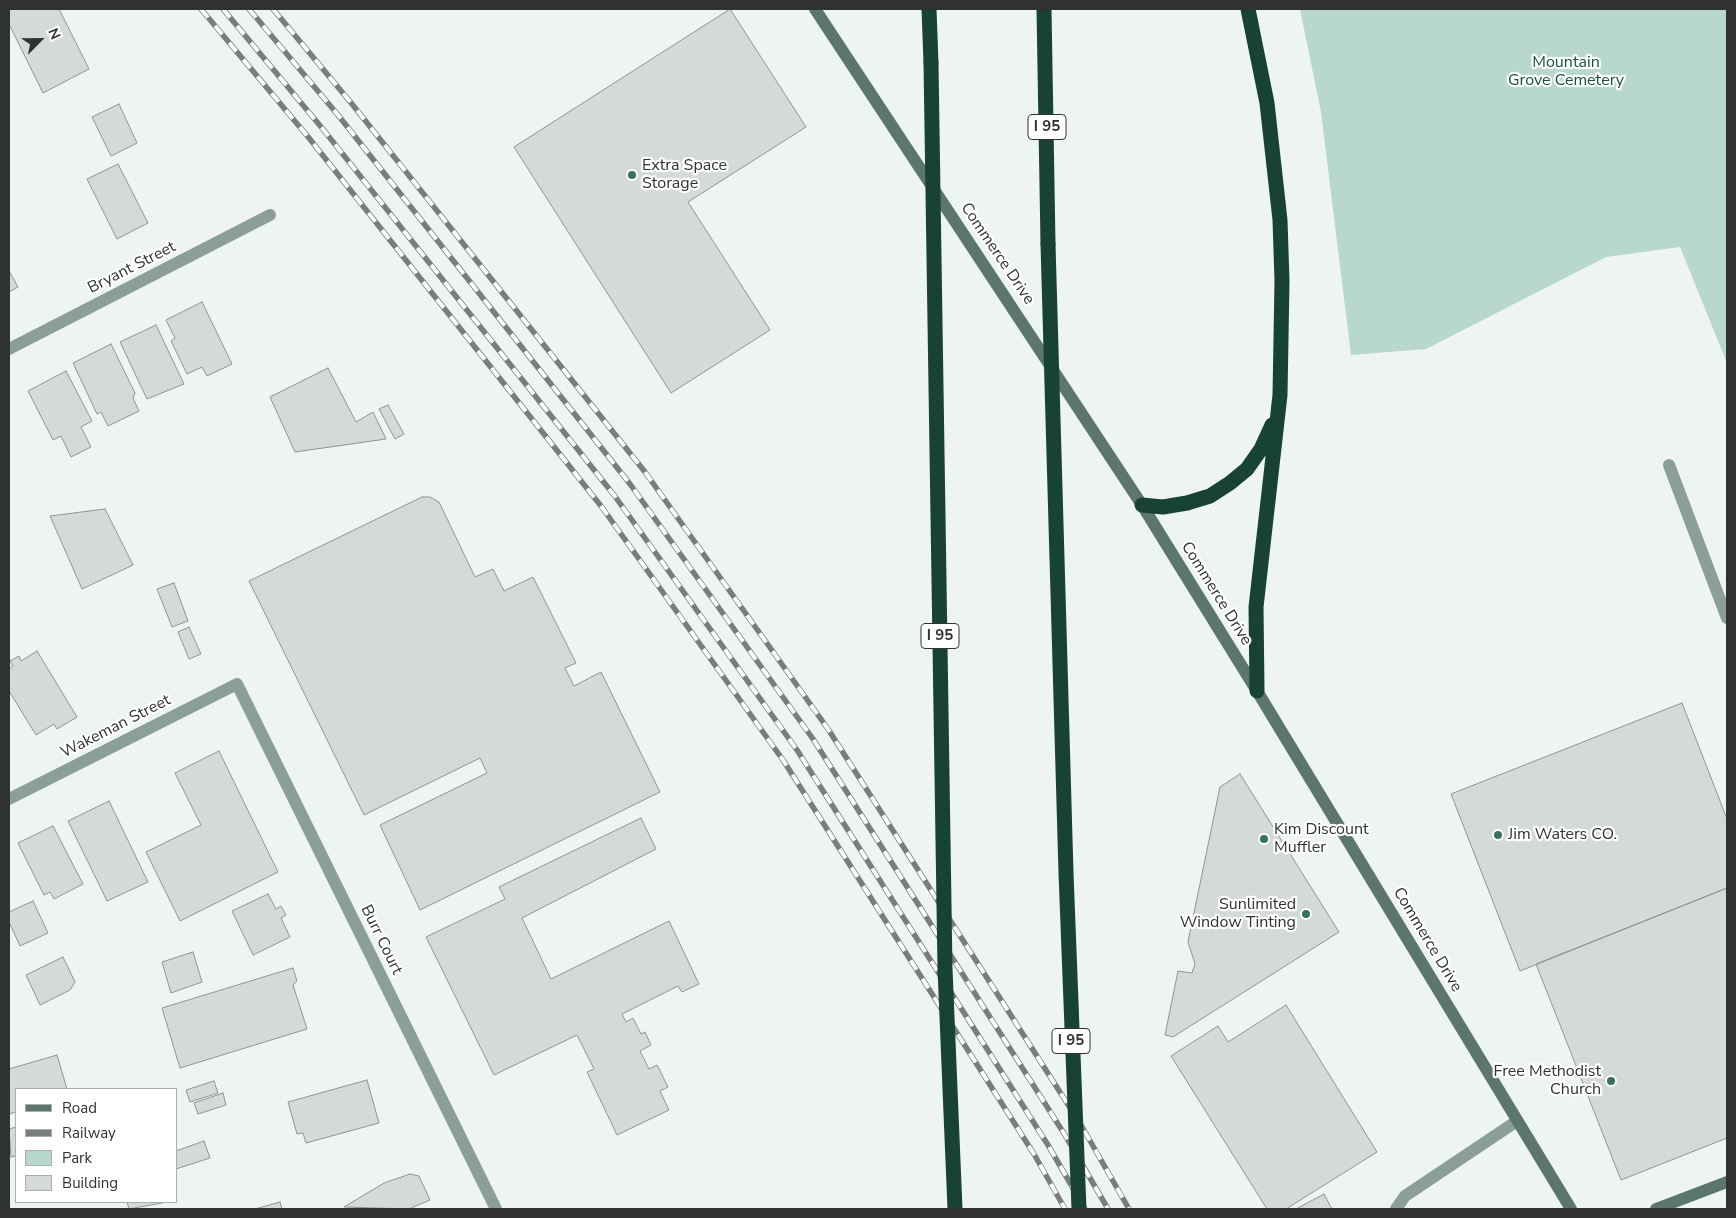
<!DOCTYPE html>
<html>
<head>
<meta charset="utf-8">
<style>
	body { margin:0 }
	#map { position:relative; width:1736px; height:1218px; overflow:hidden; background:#eef4f1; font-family:"Nunito Sans",sans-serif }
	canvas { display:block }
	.frame { position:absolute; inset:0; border:10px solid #303231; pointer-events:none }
	.legend { position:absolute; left:15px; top:1088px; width:162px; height:115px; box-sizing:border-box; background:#fff; border:1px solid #acadad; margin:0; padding:6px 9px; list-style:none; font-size:15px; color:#303231 }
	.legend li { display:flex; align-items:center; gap:10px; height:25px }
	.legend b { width:25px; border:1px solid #acadad }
	.north { position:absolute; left:15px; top:15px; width:50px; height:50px; -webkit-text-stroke:4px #fff; paint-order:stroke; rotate:67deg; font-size:14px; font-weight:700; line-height:20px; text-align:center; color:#303231 }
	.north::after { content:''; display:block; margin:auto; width:18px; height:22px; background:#303231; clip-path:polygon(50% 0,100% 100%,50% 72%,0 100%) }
</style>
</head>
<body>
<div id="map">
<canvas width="1736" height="1218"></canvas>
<div class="frame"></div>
<ul class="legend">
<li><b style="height:6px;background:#5b776b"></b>Road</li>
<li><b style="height:6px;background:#797d7b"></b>Railway</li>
<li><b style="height:14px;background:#b7d8ca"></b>Park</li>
<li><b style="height:14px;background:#d4dad7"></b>Building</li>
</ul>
<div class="north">N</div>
</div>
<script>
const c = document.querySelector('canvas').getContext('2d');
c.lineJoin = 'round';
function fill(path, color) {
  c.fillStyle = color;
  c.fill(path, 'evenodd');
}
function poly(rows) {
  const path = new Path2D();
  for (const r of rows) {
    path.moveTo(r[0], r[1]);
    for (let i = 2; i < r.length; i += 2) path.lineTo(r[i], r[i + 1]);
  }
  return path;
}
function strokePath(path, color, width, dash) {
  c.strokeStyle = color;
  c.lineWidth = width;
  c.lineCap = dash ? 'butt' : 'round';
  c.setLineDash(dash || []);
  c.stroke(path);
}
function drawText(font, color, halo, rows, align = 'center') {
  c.font = font + ' "Nunito Sans",sans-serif';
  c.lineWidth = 4.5;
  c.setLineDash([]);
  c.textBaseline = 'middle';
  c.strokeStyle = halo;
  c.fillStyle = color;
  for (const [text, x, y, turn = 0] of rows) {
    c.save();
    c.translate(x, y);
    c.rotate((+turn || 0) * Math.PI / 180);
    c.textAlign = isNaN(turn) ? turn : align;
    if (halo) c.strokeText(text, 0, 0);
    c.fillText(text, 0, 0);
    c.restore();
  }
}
fill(poly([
	[1300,9,1727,9,1727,363,1680,247,1606,257,1426,349,1351,355,1321,112]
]), '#b7d8ca');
const building = poly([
	[9,9,59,9,89,69,43,93,9,24,9,9],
	[730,9,806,127,688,202,770,330,671,393,514,147,730,9],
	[119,104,137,143,111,156,92,117,119,104],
	[118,164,148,223,117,239,87,179,118,164],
	[9,271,18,287,9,292,9,271],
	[202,302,232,364,207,376,202,367,187,374,171,341,175,338,166,320,202,302],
	[156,325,184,384,147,399,120,342,156,325],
	[111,344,135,393,133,398,139,411,108,426,101,412,97,414,73,363,111,344],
	[328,368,356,422,373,412,386,439,295,452,270,397,328,368],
	[66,371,92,421,81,427,91,447,71,457,61,436,53,440,28,391,66,371],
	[388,405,404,434,395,439,379,409,388,405],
	[422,497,430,497,439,502,475,577,493,569,504,591,533,577,576,663,565,668,574,686,601,672,660,792,420,910,380,825,487,773,480,758,364,815,249,581,422,497],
	[105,509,133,565,82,589,50,516,105,509],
	[174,583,188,621,172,627,157,589,174,583],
	[189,627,201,654,189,659,178,632,189,627],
	[37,651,77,717,57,729,54,724,36,735,9,691,9,669,13,666,10,661,19,656,21,661,37,651],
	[1682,703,1727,819,1727,888,1520,971,1451,794,1682,703],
	[219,751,278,872,180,921,146,852,201,825,175,773,219,751],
	[1240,774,1339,932,1173,1037,1165,1035,1178,971,1192,973,1195,964,1188,942,1220,787,1240,774],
	[109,801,148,882,107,901,68,821,109,801],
	[641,818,656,849,522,918,551,979,669,921,699,984,682,992,678,986,622,1014,626,1022,633,1018,641,1034,645,1032,651,1045,640,1051,649,1069,657,1065,668,1087,660,1091,669,1110,617,1135,587,1072,594,1069,577,1035,494,1075,426,937,505,899,499,887,641,818],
	[53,826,83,884,54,899,50,892,44,895,18,843,53,826],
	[1727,888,1727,1138,1621,1180,1536,964,1727,888],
	[268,894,276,909,281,906,286,915,281,918,290,937,253,955,232,911,268,894],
	[33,901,48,933,20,946,9,922,9,912,33,901],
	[193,952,202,982,171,993,162,962,193,952],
	[63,957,75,982,70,990,40,1005,26,975,63,957],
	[293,968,297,981,293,985,307,1029,180,1068,162,1008,293,968],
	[1286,1005,1377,1152,1286,1209,1267,1209,1171,1056,1218,1026,1228,1042,1286,1005],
	[57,1055,67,1089,16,1089,16,1112,9,1114,9,1069,57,1055],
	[367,1080,379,1123,306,1143,303,1133,297,1134,288,1102,367,1080],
	[214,1081,218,1093,190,1102,186,1090,214,1081],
	[223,1093,226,1105,198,1114,194,1103,223,1093],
	[16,1127,16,1156,11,1157,9,1129,16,1127],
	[204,1141,210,1158,176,1169,176,1151,204,1141],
	[410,1174,419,1176,430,1200,409,1209,344,1207,384,1183,410,1174],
	[1324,1194,1332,1209,1296,1209,1324,1194],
	[127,1202,162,1202,162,1203,129,1209,127,1202],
	[280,1202,282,1209,255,1209,280,1202]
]);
fill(building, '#d4dad7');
strokePath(building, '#8e9492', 1);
strokePath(poly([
	[1396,1209,1405,1196,1517,1121]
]), '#8c9f97', 12);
strokePath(poly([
	[9,349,270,215],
	[1669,465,1727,618],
	[9,799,237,684,496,1209]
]), '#8c9f97', 12);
strokePath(poly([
	[815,9,1142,505,1257,691,1571,1209],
	[1656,1209,1727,1182]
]), '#5b776b', 12);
strokePath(poly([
	[929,9,931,63],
	[1044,9,1048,244],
	[1248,9,1267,103,1280,220,1282,281,1280,395,1256,607,1257,691],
	[1142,505,1163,507,1187,503,1210,496,1230,483,1247,469,1261,449,1272,425]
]), '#184334', 15);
const rail = poly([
	[201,9,309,138,601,506,783,760,1034,1154,1065,1209],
	[223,9,322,128,614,495,797,750,1048,1145,1085,1209],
	[249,9,338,115,630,484,813,739,1065,1135,1108,1209],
	[273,9,352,104,645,472,828,729,1081,1125,1129,1209]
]);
strokePath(rail, '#797d7b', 5.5);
strokePath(rail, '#fff', 4, [11]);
strokePath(poly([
	[931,63,945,969,955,1209],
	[1048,244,1066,873,1079,1209]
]), '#184334', 15);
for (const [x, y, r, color] of [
	[632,175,5,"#36715b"],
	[1498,835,5,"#36715b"],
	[1264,839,5,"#36715b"],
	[1306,914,5,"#36715b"],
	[1611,1081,5,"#36715b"]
]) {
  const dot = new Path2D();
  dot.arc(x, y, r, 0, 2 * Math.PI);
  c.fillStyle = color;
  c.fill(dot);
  strokePath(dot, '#fff', 2);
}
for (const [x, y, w] of [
	[1047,127,38],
	[940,636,38],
	[1071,1041,38]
]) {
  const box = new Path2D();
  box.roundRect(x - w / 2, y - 12.5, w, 25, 4);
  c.fillStyle = '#fff';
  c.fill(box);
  strokePath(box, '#303231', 1);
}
drawText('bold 15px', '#303231', null, [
	["I 95",1047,127],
	["I 95",940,636],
	["I 95",1071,1041]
]);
drawText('16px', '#16503c', '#fff', [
	["Mountain",1566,63],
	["Grove Cemetery",1566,81]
]);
drawText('16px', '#303231', '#fff', [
	["Extra Space",642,166],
	["Storage",642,184],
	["Kim Discount",1274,830],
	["Muffler",1274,848],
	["Jim Waters CO.",1508,835],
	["Sunlimited",1296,905,"right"],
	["Window Tinting",1296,923,"right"],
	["Free Methodist",1601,1072,"right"],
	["Church",1601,1090,"right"]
], 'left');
drawText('16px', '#303231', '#fff', [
	["Commerce Drive",997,254,56],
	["Bryant Street",132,268,-27],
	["Commerce Drive",1216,594,58],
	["Wakeman Street",116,727,-27],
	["Burr Court",381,940,64],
	["Commerce Drive",1427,940,59]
]);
</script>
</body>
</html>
